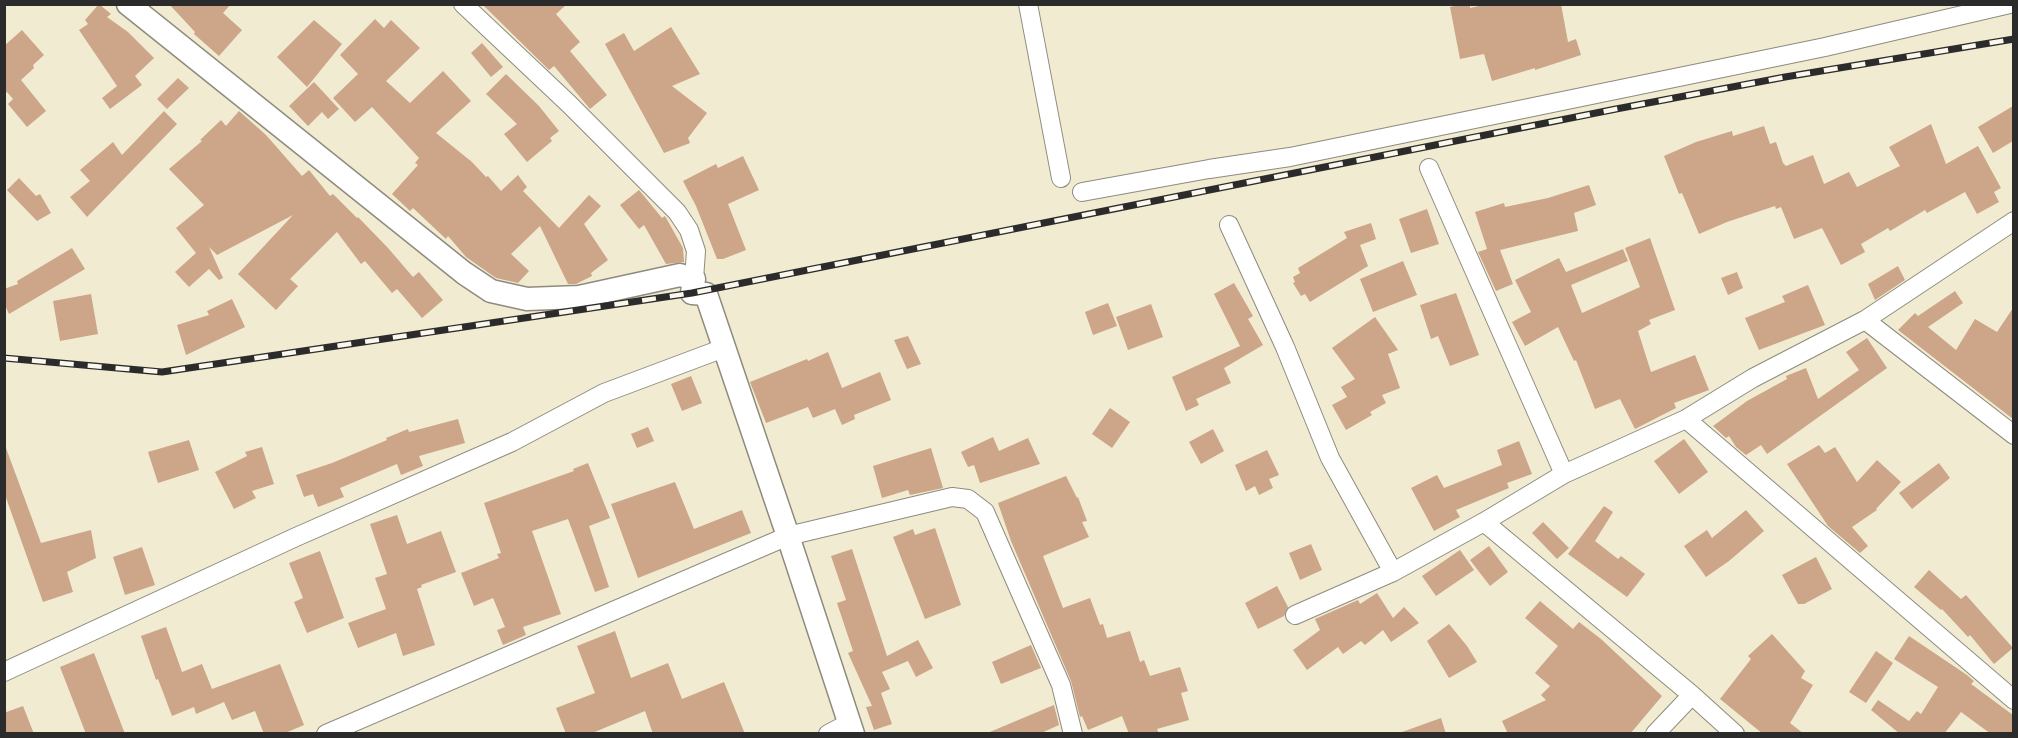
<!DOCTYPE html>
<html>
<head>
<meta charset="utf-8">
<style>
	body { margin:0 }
	#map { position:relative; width:2018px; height:738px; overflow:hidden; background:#f1ebd2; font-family:"Old Standard TT",serif }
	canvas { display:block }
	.frame { position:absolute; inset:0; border:6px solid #2b2b2b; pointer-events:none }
</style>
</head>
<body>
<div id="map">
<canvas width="2018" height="738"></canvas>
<div class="frame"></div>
</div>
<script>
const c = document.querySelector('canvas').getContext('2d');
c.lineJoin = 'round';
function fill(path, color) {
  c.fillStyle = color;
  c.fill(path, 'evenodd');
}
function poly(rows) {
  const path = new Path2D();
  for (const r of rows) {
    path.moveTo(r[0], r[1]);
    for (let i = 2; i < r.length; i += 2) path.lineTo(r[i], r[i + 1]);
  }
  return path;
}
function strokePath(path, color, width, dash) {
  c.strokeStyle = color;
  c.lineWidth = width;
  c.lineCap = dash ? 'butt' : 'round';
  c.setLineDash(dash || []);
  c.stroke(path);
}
fill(poly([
	[99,4,111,14,107,17,128,32,154,58,135,76,142,85,110,109,102,98,117,86,79,30,88,24,85,20],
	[169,4,231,4,223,13,242,30,219,56,194,34,195,32],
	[482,4,567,4,556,14,580,42,570,51,607,95,590,109,554,66,549,70],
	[1462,4,1470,4,1470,8,1488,4,1561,4,1568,42,1576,39,1581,55,1535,70,1535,68,1492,81,1484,54,1460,59,1450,7],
	[375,19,384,28,391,20,420,48,386,81,410,103,443,71,471,101,436,133,472,162,486,177,488,176,501,191,518,175,527,187,523,191,559,228,589,195,601,206,584,224,608,260,591,273,592,276,576,284,568,284,540,226,511,254,529,271,518,283,496,278,466,257,448,236,446,239,413,208,410,211,392,194,418,165,415,163,419,158,372,107,355,122,333,98,358,74,340,55],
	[314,20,342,44,307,87,277,57],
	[671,27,700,74,672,86,707,113,688,138,690,143,664,153,605,44,624,33,634,51],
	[22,30,44,55,33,65,34,68,21,80,46,111,27,127,8,104,13,99,7,92,4,94,4,46],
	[482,43,503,67,491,77,471,53],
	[506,74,539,106,559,131,550,138,552,141,527,162,504,134,517,124,486,94],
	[178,78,189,88,167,109,157,99],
	[314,82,339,109,328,119,322,112,308,126,289,106],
	[2013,106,2013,141,1993,153,1978,127],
	[164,111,177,124,87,217,70,197,90,181,80,170,113,142,122,155],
	[239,111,266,135,302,176,309,170,330,196,333,194,357,218,358,217,388,248,413,277,419,272,443,300,422,318,397,289,392,293,365,261,361,264,337,232,290,279,298,286,276,310,238,274,293,215,217,255,209,247,223,278,219,280,209,269,189,287,175,272,196,253,176,228,204,205,169,169,202,141,200,140,221,120,226,126],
	[1931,124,1946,164,1978,146,2001,188,1994,192,1999,202,1977,214,1965,192,1927,213,1925,210,1890,231,1888,228,1861,244,1865,252,1841,265,1822,228,1794,239,1781,207,1776,209,1775,206,1727,222,1699,234,1682,193,1679,194,1664,156,1696,142,1732,131,1733,136,1764,126,1770,144,1776,142,1783,163,1786,166,1813,155,1824,184,1849,172,1857,187,1900,166,1889,147],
	[743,156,759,190,728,204,746,250,723,259,717,259,696,206,683,181,716,164,718,168],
	[19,178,36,196,40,194,51,213,37,221,7,190],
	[1589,185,1596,205,1574,213,1578,231,1500,250,1513,284,1496,291,1478,252,1487,249,1475,212,1504,203,1505,207,1548,198],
	[639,190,662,218,665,216,683,248,684,262,666,264,644,225,639,229,620,205],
	[1427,209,1439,244,1411,253,1399,219],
	[1371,223,1376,239,1360,245,1368,266,1310,302,1305,294,1301,296,1293,283,1295,282,1293,277,1300,273,1298,268,1347,238,1344,232],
	[1650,238,1675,310,1649,320,1651,324,1638,331,1651,372,1695,355,1709,390,1674,403,1676,408,1635,429,1620,399,1595,409,1576,360,1574,361,1558,327,1525,346,1512,322,1531,312,1515,280,1559,258,1566,272,1623,249,1628,261,1571,285,1582,313,1640,287,1625,248],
	[72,248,85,269,9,314,4,303,4,289,18,284,17,281],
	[1403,261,1417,295,1373,312,1360,279],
	[1898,266,1905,280,1875,300,1868,284],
	[1737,272,1743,288,1728,295,1721,278],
	[1234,283,1253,316,1248,319,1263,345,1224,368,1231,383,1196,399,1199,405,1186,411,1172,377,1240,346,1214,294],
	[1808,285,1825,325,1759,350,1745,318,1785,302,1782,296],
	[1955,291,1963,303,1928,327,1956,350,1975,319,1997,332,2013,308,2013,419,1898,330,1915,313,1918,316],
	[1456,293,1479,355,1450,366,1438,336,1431,339,1420,305],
	[91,294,98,334,60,341,53,301],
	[232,299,245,327,186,355,177,325,209,315,207,311],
	[1108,303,1117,326,1093,335,1085,312],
	[1151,304,1163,337,1128,350,1116,317],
	[1375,317,1398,350,1388,354,1400,388,1382,395,1386,403,1370,412,1372,415,1346,430,1332,405,1347,397,1341,387,1355,379,1332,348],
	[908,336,921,364,907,369,894,340],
	[1867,338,1887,368,1767,454,1761,445,1746,455,1736,447,1729,436,1726,438,1713,426,1747,401,1787,379,1786,376,1806,368,1818,399,1859,370,1846,352],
	[828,352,842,388,880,372,891,400,854,415,855,419,842,425,835,409,813,418,808,407,766,423,750,382,807,359,808,361],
	[691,376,702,403,682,411,671,384],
	[1110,408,1130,422,1112,448,1092,434],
	[458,419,465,443,419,456,423,466,401,475,397,464,340,488,344,497,318,507,313,494,304,497,296,475,332,463,387,440,386,438,408,429,409,432],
	[648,427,654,441,637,448,631,434],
	[1213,429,1224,451,1201,464,1189,442],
	[993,437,999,451,1028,438,1040,464,980,483,974,465,968,467,961,452],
	[1684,439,1708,472,1679,494,1654,461],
	[189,440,199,470,158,483,148,452],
	[1519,441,1532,474,1507,483,1509,488,1456,510,1460,517,1434,531,1411,488,1437,475,1444,488,1502,465,1497,450],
	[1819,445,1825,453,1835,447,1857,482,1877,460,1901,482,1876,509,1877,510,1852,527,1868,546,1860,553,1828,526,1787,464],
	[262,447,274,484,252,491,256,498,234,509,215,472,247,456,245,452],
	[4,448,6,448,41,543,91,530,96,558,67,572,73,592,43,602,4,492],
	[931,448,943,488,910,495,908,490,882,498,873,466],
	[1267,450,1279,475,1269,479,1273,488,1259,495,1255,486,1246,491,1235,465],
	[588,463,610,518,589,526,609,587,595,592,568,519,532,531,561,614,523,627,526,635,503,645,497,630,505,627,493,598,474,606,461,573,499,558,497,554,501,553,484,503,574,471,573,469],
	[1939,463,1950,478,1912,509,1899,493],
	[1066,476,1077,498,1078,497,1087,521,1082,522,1089,537,1043,556,1063,608,1090,598,1100,625,1103,624,1107,638,1130,631,1140,662,1144,660,1150,676,1180,667,1188,691,1181,693,1189,720,1157,729,1159,734,1129,734,1122,716,1088,730,1082,716,1080,717,1071,681,1011,541,998,503],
	[675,482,694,529,742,510,751,533,638,578,611,504],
	[1604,506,1613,512,1595,541,1618,559,1621,556,1645,574,1627,597,1568,554],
	[1746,510,1764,531,1729,561,1706,577,1684,546,1707,530,1712,538],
	[397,515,407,544,441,531,456,572,421,585,422,587,417,589,435,645,403,656,396,633,358,648,348,623,386,609,375,578,387,574,370,524],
	[1543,522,1569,548,1557,559,1532,533],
	[935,528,961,605,925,619,893,537,913,529,915,535],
	[1311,544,1322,570,1300,580,1289,553],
	[1489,546,1508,572,1490,586,1470,560],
	[142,547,155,585,125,595,113,557],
	[852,549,887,656,918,640,933,668,916,677,908,661,882,672,890,689,881,693,892,724,874,730,866,707,872,706,848,653,853,651,837,603,846,600,831,556],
	[1460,550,1474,570,1436,596,1422,576],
	[320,551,344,618,307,633,294,602,303,598,289,563],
	[1816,557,1832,589,1804,604,1798,604,1782,575],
	[1929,570,1961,599,1966,595,2013,648,1994,664,1970,635,1968,637,1942,609,1941,610,1914,587],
	[1277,586,1288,607,1284,616,1258,629,1245,603],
	[1377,593,1393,618,1404,607,1419,623,1391,642,1383,630,1365,645,1361,641,1343,654,1338,647,1307,670,1293,650,1320,630,1315,619,1358,600,1360,604],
	[1540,601,1573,629,1579,622,1601,639,1662,696,1630,734,1508,734,1502,721,1546,700,1541,695,1550,686,1535,673,1558,646,1525,618],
	[1449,624,1467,646,1477,662,1449,678,1427,641],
	[166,627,182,672,202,664,212,689,280,664,304,725,283,734,264,734,255,711,232,720,224,702,196,714,194,707,172,716,158,679,156,680,141,636],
	[615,631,631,678,668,663,682,699,724,682,745,734,653,734,645,711,590,734,566,734,556,708,595,693,577,646],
	[1772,634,1805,671,1801,678,1813,685,1790,723,1804,734,1763,734,1720,699,1751,659,1748,656],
	[1909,636,1967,675,1974,681,1971,684,2013,715,2013,734,1991,734,1961,712,1944,734,1900,734,1871,710,1878,700,1909,721,1917,711,1921,714,1938,687,1894,659],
	[1031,645,1041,668,1001,684,992,662],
	[1876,651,1893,663,1866,703,1849,692],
	[94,653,125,734,86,734,60,667],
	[1054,705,1059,725,1039,734,985,734],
	[23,706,34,734,4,734,4,713],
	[1441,718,1446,734,1403,734,1402,732]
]), '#cda588');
const minor = poly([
	[463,4,569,104,677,212,689,230,696,251,694,279],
	[1028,4,1061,178],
	[1429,168,1564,474],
	[1082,192,1209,169,1290,157,1825,47,2010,4],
	[1229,225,1285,347,1330,458,1393,572],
	[1865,320,2014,435],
	[1686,419,2014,700],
	[1484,522,1692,695,1735,734],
	[1295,615,1393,572,1484,522,1564,474,1686,419,1753,378,1865,320,2014,221],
	[4,672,296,537,512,442,604,393,724,348],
	[326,734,788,536,952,497,968,499,985,512,1061,685,1073,734],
	[828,734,849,723],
	[1655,734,1692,695]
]);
const tertiary = poly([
	[128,4,464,273,491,291,527,299,579,297,680,275,694,279,692,293,706,294,788,536,853,734]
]);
strokePath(minor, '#8e8b7e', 20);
strokePath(tertiary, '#8e8b7e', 25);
strokePath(minor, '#fff', 18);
strokePath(tertiary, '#fff', 22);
const rail = poly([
	[4,358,162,372,692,293,1616,109,1785,77,2014,39]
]);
strokePath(rail, '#2b2b2b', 7);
strokePath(rail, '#fbf7ec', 4.5, [14]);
</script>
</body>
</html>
